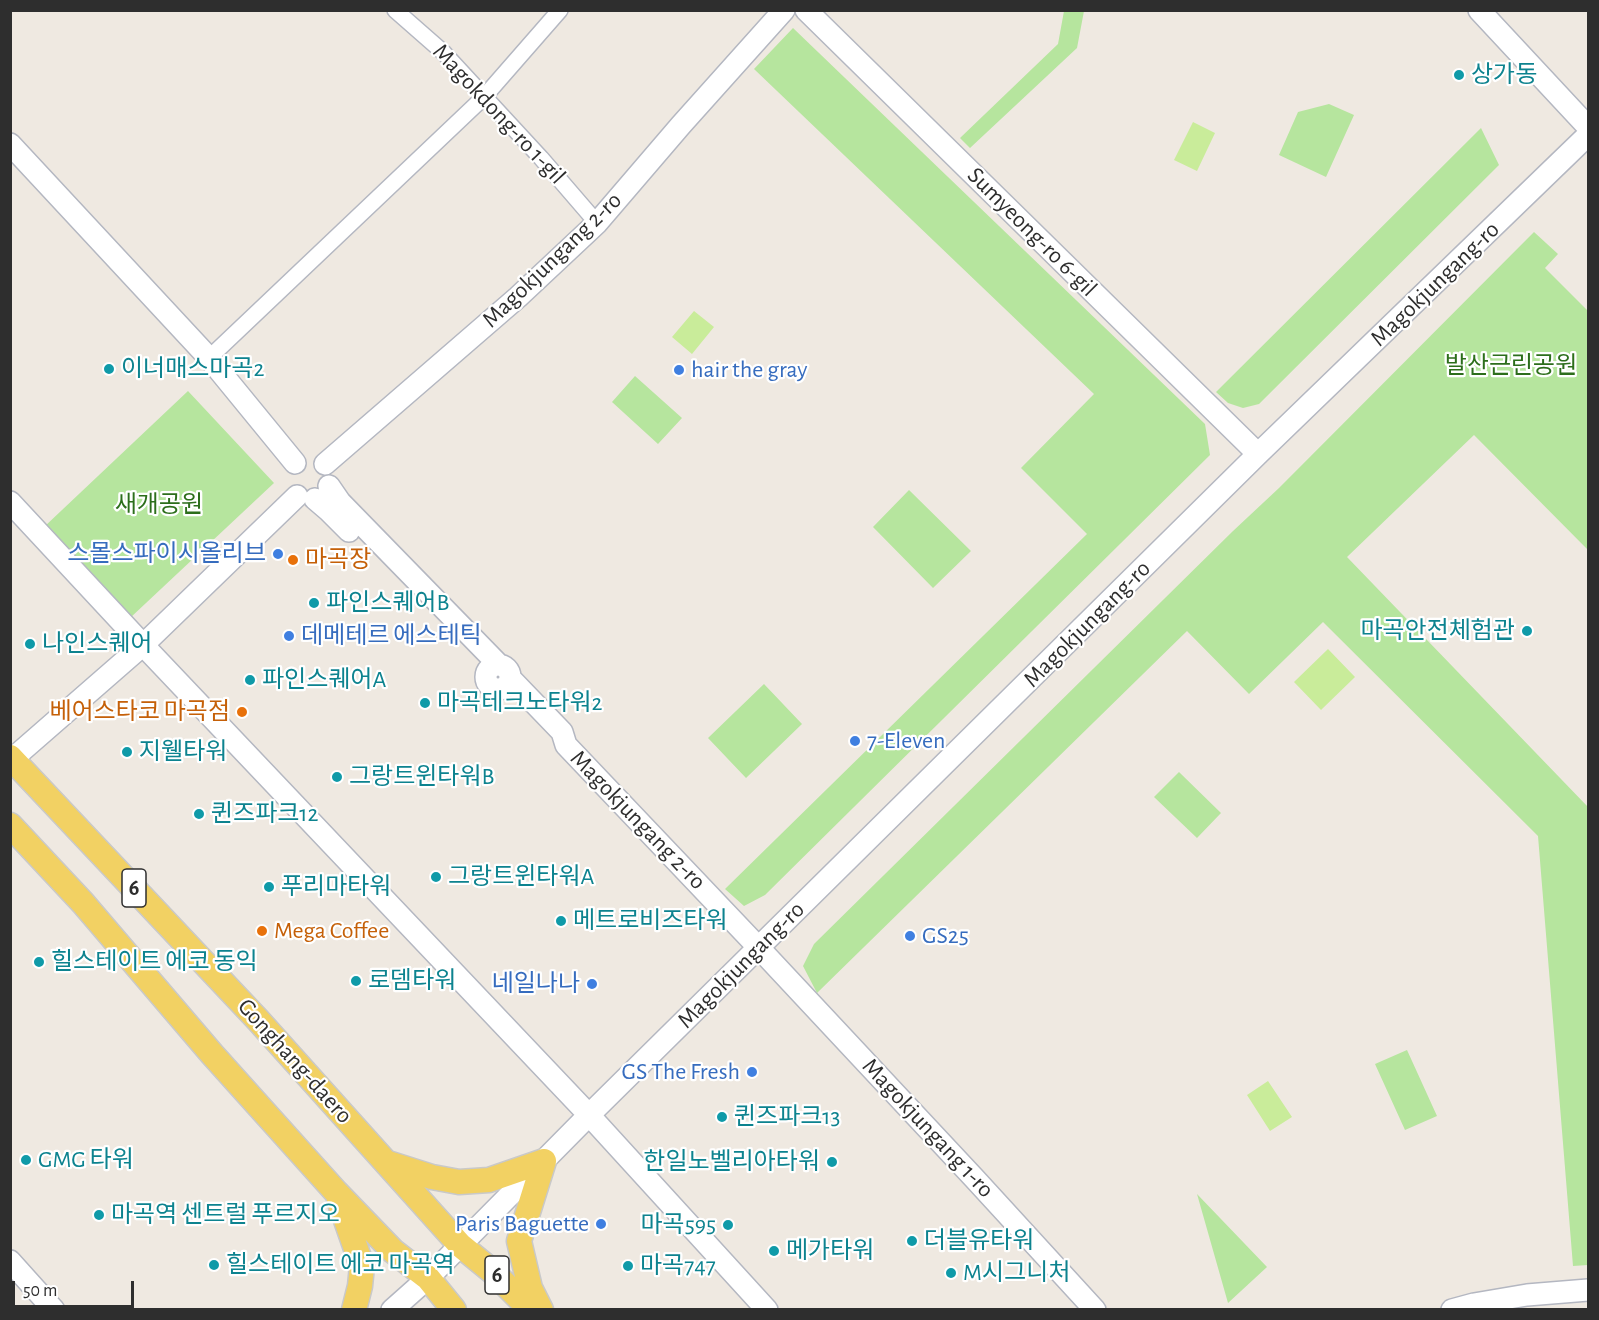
<!DOCTYPE html>
<html>
<head>
<meta charset="utf-8">
<style>
	body { margin:0 }
	#map { position:relative; width:1599px; height:1320px; overflow:hidden; background:#efe9e1; font-family:"Alegreya Sans",sans-serif }
	canvas { display:block }
	.frame { position:absolute; inset:0; border:12px solid #2e2e2e; pointer-events:none }
	.scale { position:absolute; left:12px; top:1281px; width:122px; height:27px; box-sizing:border-box; border:3px solid #2e2e2e; border-top:0; padding-left:8px; font-size:18px; line-height:21px; white-space:nowrap; color:#2e2e2e; -webkit-text-stroke:4px #fff; paint-order:stroke }
</style>
</head>
<body>
<div id="map">
<canvas width="1599" height="1320"></canvas>
<div class="frame"></div>
<div class="scale">50 m</div>
</div>
<script>
const c = document.querySelector('canvas').getContext('2d');
c.lineJoin = 'round';
function fill(path, color) {
  c.fillStyle = color;
  c.fill(path, 'evenodd');
}
function poly(rows) {
  const path = new Path2D();
  for (const r of rows) {
    if (r.length === 3) {
      path.moveTo(r[0] + r[2], r[1]);
      path.arc(r[0], r[1], r[2], 0, 2 * Math.PI);
      continue;
    }
    path.moveTo(r[0], r[1]);
    for (let i = 2; i < r.length; i += 2) path.lineTo(r[i], r[i + 1]);
  }
  return path;
}
function strokePath(path, color, width, dash) {
  c.strokeStyle = color;
  c.lineWidth = width;
  c.lineCap = dash ? 'butt' : 'round';
  c.setLineDash(dash || []);
  c.stroke(path);
}
function drawText(font, color, halo, rows, align = 'center') {
  c.font = font + ' "Alegreya Sans","Noto Sans KR",sans-serif';
  c.lineWidth = 4.5;
  c.setLineDash([]);
  c.textBaseline = 'middle';
  c.strokeStyle = halo;
  c.fillStyle = color;
  for (const [text, x, y, turn = 0] of rows) {
    c.save();
    c.translate(x, y);
    c.rotate((+turn || 0) * Math.PI / 180);
    c.textAlign = isNaN(turn) ? turn : align;
    if (halo) c.strokeText(text, 0, 0);
    c.fillText(text, 0, 0);
    c.restore();
  }
}
fill(poly([
	[1064,11,1084,11,1077,48,970,148,960,138,1058,44],
	[793,28,1205,424,1210,455,765,895,744,906,725,889,1087,534,1021,468,1094,394,754,69],
	[1329,104,1354,115,1326,177,1279,155,1298,112],
	[1481,128,1499,165,1259,404,1243,408,1228,403,1216,392],
	[1534,232,1558,254,1545,268,1588,311,1588,456,1587,457,1588,477,1588,550,1474,435,1347,557,1588,807,1588,1265,1573,1266,1538,836,1323,622,1249,694,1187,631,817,993,803,966,814,944,1233,531,1279,488],
	[635,376,682,418,658,444,612,402],
	[188,391,274,483,130,618,44,527],
	[909,490,971,551,933,588,873,527],
	[764,684,802,724,746,778,708,738],
	[1179,772,1221,813,1197,838,1154,797],
	[1407,1050,1437,1116,1405,1130,1375,1064],
	[1197,1194,1267,1267,1228,1303]
]), '#b6e59e');
fill(poly([
	[1193,122,1215,133,1197,171,1174,160],
	[694,311,714,327,692,354,672,337],
	[1328,649,1355,677,1321,710,1294,682],
	[1268,1081,1292,1117,1270,1131,1247,1095]
]), '#c9ec9a');
const street = poly([
	[395,10,444,53,541,158,597,223],
	[209,358,484,97,560,10]
]);
const secondary = poly([
	[806,10,1258,454],
	[1479,10,1588,127],
	[10,144,209,358,295,463],
	[325,464,518,297,597,223,681,125,784,10],
	[329,486,340,502,499,665],
	[315,499,329,511,349,531],
	[10,502,143,645,589,1115,767,1310],
	[498,677,12],
	[510,678,562,732,566,745,759,948,974,1178,1095,1310],
	[10,761,143,645,297,496],
	[10,1261,54,1310],
	[392,1310,428,1278,589,1115,1258,454,1588,135],
	[1452,1310,1474,1304,1527,1295,1588,1290]
]);
const primary = poly([
	[10,757,258,1020,460,1245,493,1272,531,1310],
	[10,825,83,903,212,1054,336,1192,393,1251,428,1278,454,1310],
	[388,1163,432,1177,459,1182,489,1180,544,1161],
	[339,1200,362,1266,360,1286,354,1310],
	[541,1310,530,1288,519,1241,544,1161]
]);
strokePath(street, '#b4b7c1', 18);
strokePath(secondary, '#b4b7c1', 24);
strokePath(primary, '#c9c9c9', 27);
strokePath(street, '#fff', 15);
strokePath(secondary, '#fff', 21);
strokePath(primary, '#f2d163', 24);
for (const [x, y, r, color] of [
	[1459,75,6,"#0f9aa8"],
	[109,369,6,"#0f9aa8"],
	[679,370,6,"#3f7fe0"],
	[278,554,6,"#3f7fe0"],
	[293,560,6,"#e8710a"],
	[314,603,6,"#0f9aa8"],
	[1527,631,6,"#0f9aa8"],
	[289,636,6,"#3f7fe0"],
	[30,644,6,"#0f9aa8"],
	[250,680,6,"#0f9aa8"],
	[425,703,6,"#0f9aa8"],
	[242,712,6,"#e8710a"],
	[855,741,6,"#3f7fe0"],
	[127,752,6,"#0f9aa8"],
	[337,777,6,"#0f9aa8"],
	[199,814,6,"#0f9aa8"],
	[436,877,6,"#0f9aa8"],
	[269,887,6,"#0f9aa8"],
	[561,921,6,"#0f9aa8"],
	[262,931,6,"#e8710a"],
	[910,936,6,"#3f7fe0"],
	[39,962,6,"#0f9aa8"],
	[356,981,6,"#0f9aa8"],
	[592,984,6,"#3f7fe0"],
	[752,1072,6,"#3f7fe0"],
	[722,1117,6,"#0f9aa8"],
	[26,1160,6,"#0f9aa8"],
	[832,1162,6,"#0f9aa8"],
	[99,1215,6,"#0f9aa8"],
	[601,1224,6,"#3f7fe0"],
	[728,1225,6,"#0f9aa8"],
	[912,1241,6,"#0f9aa8"],
	[774,1251,6,"#0f9aa8"],
	[214,1265,6,"#0f9aa8"],
	[628,1266,6,"#0f9aa8"],
	[951,1273,6,"#0f9aa8"]
]) {
  const dot = new Path2D();
  dot.arc(x, y, r, 0, 2 * Math.PI);
  c.fillStyle = color;
  c.fill(dot);
  strokePath(dot, '#fff', 2);
}
for (const [x, y, w] of [
	[134,888,24],
	[497,1275,24]
]) {
  const box = new Path2D();
  box.roundRect(x - w / 2, y - 19, w, 38, 4.5);
  c.fillStyle = '#fff';
  c.fill(box);
  strokePath(box, '#2e2e2e', 1.5);
}
drawText('bold 22px', '#2e2e2e', null, [
	["6",134,888],
	["6",497,1275]
]);
drawText('24px', '#0d838f', '#fff', [
	["상가동",1471,75],
	["이너매스마곡2",121,369],
	["파인스퀘어B",326,603],
	["마곡안전체험관",1515,631,"right"],
	["나인스퀘어",42,644],
	["파인스퀘어A",262,680],
	["마곡테크노타워2",437,703],
	["지웰타워",139,752],
	["그랑트윈타워B",349,777],
	["퀸즈파크12",211,814],
	["그랑트윈타워A",448,877],
	["푸리마타워",281,887],
	["메트로비즈타워",573,921],
	["힐스테이트 에코 동익",51,962],
	["로뎀타워",368,981],
	["퀸즈파크13",734,1117],
	["GMG 타워",38,1160],
	["한일노벨리아타워",820,1162,"right"],
	["마곡역 센트럴 푸르지오",111,1215],
	["마곡595",716,1225,"right"],
	["더블유타워",924,1241],
	["메가타워",786,1251],
	["힐스테이트 에코 마곡역",226,1265],
	["마곡747",640,1266],
	["M시그니처",963,1273]
], 'left');
drawText('24px', '#2e2e2e', '#fff', [
	["Magokdong-ro 1-gil",499,114,47],
	["Sumyeong-ro 6-gil",1032,232,45],
	["Magokjungang 2-ro",552,260,-44],
	["Magokjungang-ro",1435,284,-44],
	["Magokjungang-ro",1087,624,-45],
	["Magokjungang 2-ro",638,820,46],
	["Magokjungang-ro",741,965,-45],
	["Gonghang-daero",295,1061,48],
	["Magokjungang 1-ro",928,1128,47]
]);
drawText('24px', '#2c6e1b', '#fff', [
	["발산근린공원",1511,366],
	["새개공원",159,505]
]);
drawText('24px', '#366cbe', '#fff', [
	["hair the gray",691,370],
	["스몰스파이시올리브",266,554,"right"],
	["데메테르 에스테틱",301,636],
	["7-Eleven",867,741],
	["GS25",922,936],
	["네일나나",580,984,"right"],
	["GS The Fresh",740,1072,"right"],
	["Paris Baguette",589,1224,"right"]
], 'left');
drawText('24px', '#c56008', '#fff', [
	["마곡장",305,560],
	["베어스타코 마곡점",230,712,"right"],
	["Mega Coffee",274,931]
], 'left');
</script>
</body>
</html>
